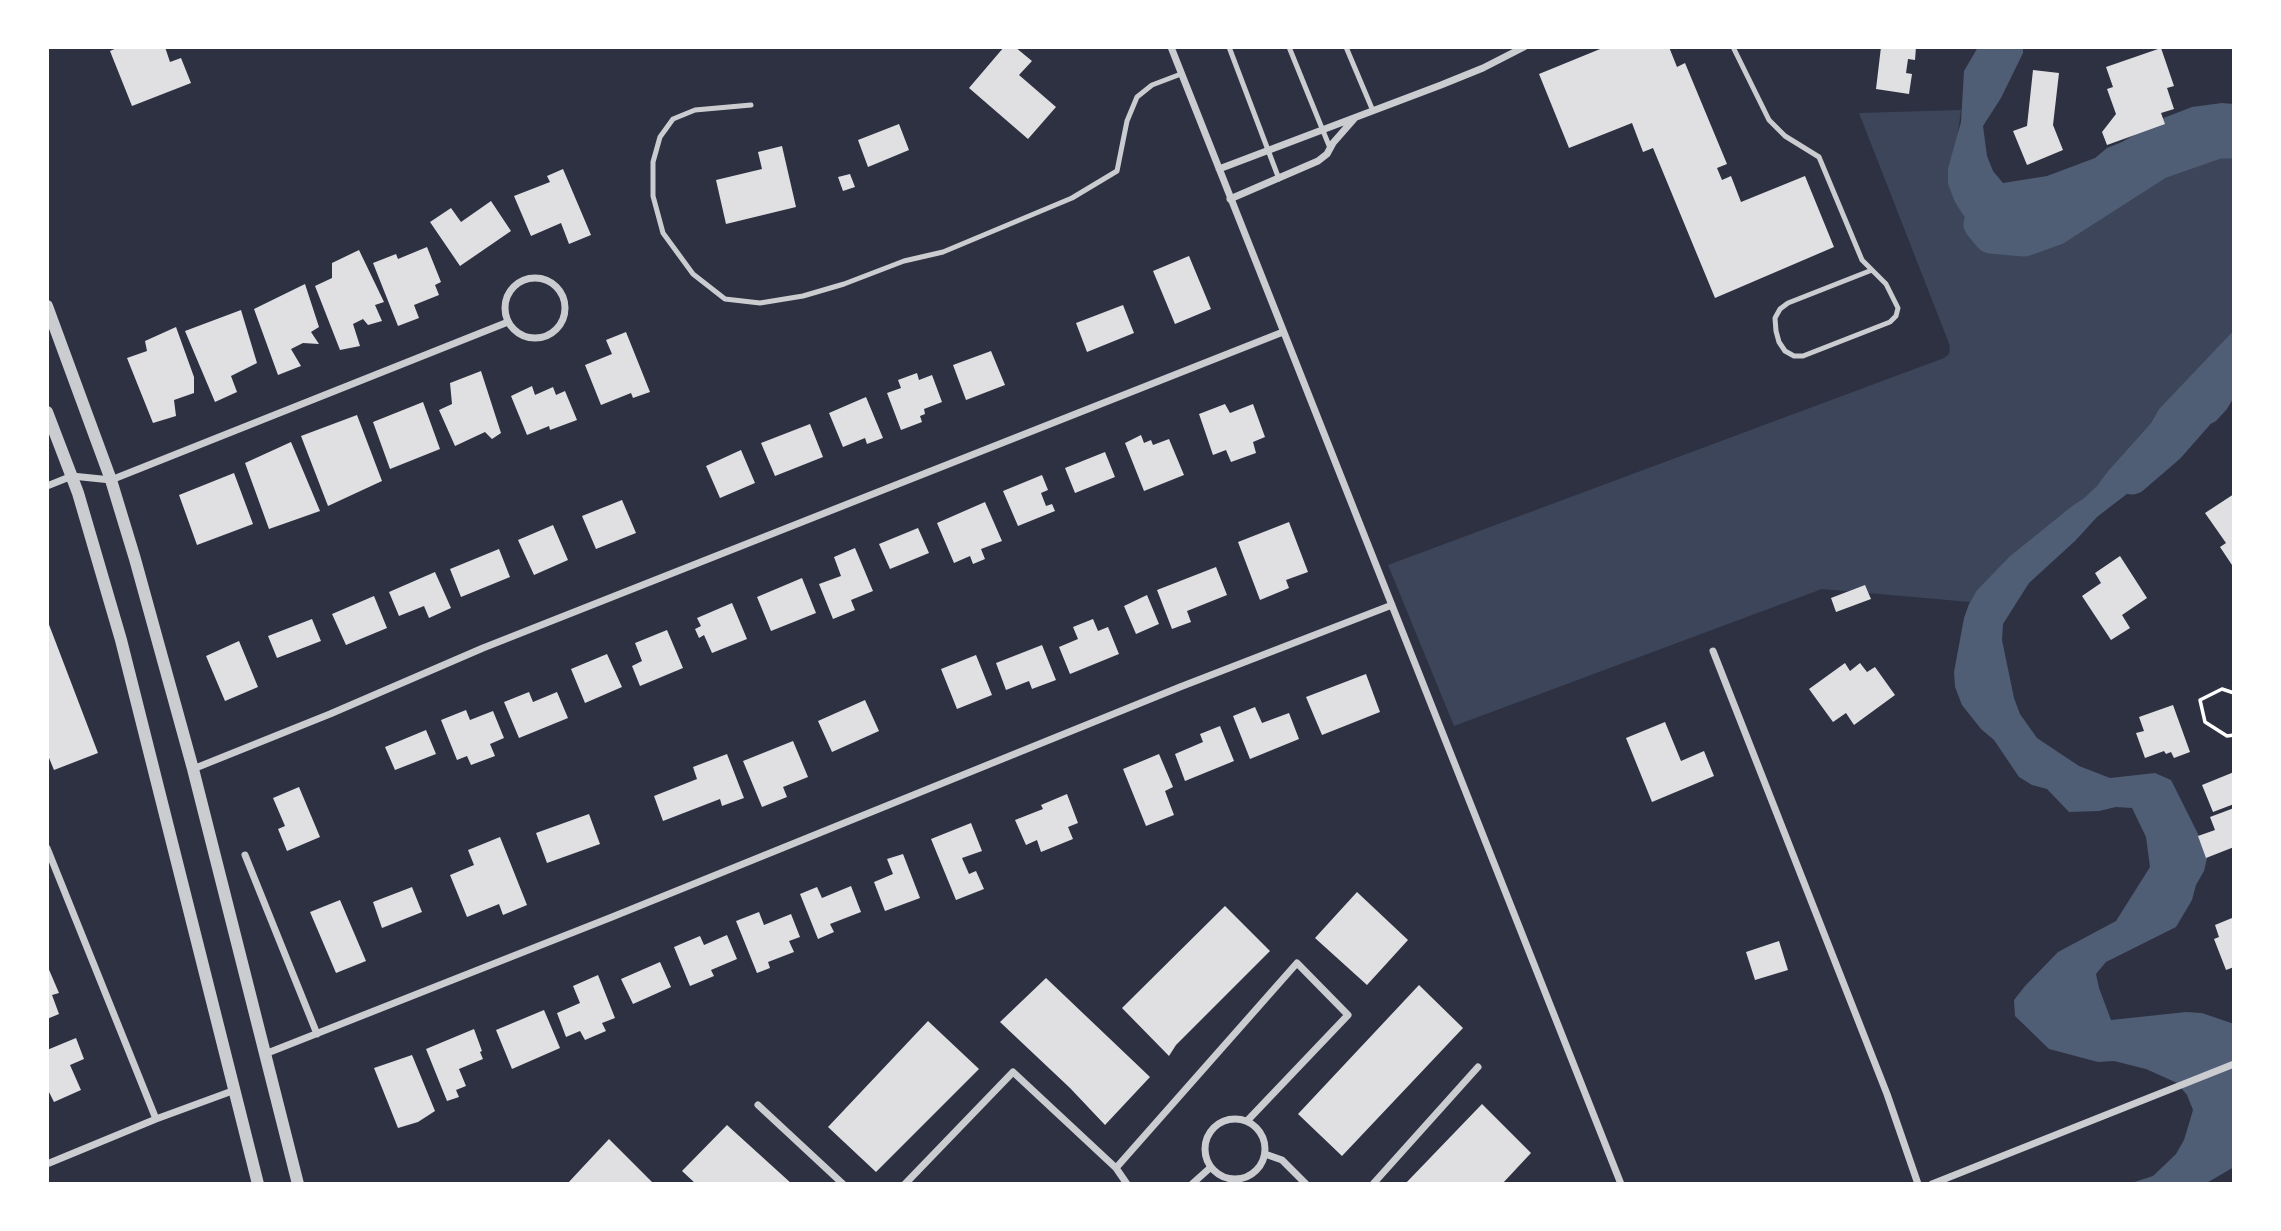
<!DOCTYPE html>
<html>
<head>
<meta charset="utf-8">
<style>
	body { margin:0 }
	#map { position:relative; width:2281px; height:1231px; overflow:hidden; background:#2d3142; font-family:Signika,sans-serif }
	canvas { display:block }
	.frame { position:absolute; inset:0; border:49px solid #fff; pointer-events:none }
</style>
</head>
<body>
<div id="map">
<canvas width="2281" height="1231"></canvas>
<div class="frame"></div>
</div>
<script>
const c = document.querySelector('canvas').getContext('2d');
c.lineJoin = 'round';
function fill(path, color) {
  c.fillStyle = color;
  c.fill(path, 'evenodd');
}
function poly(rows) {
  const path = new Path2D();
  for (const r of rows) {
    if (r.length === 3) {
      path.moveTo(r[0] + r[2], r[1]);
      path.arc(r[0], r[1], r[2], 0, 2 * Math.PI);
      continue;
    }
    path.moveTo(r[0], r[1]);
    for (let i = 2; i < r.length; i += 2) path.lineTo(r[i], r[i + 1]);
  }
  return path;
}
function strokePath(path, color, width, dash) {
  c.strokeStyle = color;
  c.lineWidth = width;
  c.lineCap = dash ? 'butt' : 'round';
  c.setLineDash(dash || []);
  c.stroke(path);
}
fill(poly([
	[1961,110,1957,139,1948,168,1971,227,2001,239,2033,234,2058,217,2102,197,2127,179,2190,155,2234,142,2234,330,2159,409,2151,423,2108,471,2098,486,2084,498,2072,506,2010,556,1977,590,1970,602,1822,589,1454,726,1388,565,1944,358,1949,354,1950,346,1859,113]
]), '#3c4559');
fill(poly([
	[1978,47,2023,47,2023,53,2001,98,1983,126,1987,156,1993,171,2003,183,2047,176,2095,158,2107,148,2122,142,2161,119,2192,107,2222,103,2234,104,2234,142,2190,155,2127,179,2089,204,2058,217,2033,234,2017,240,2001,239,1986,234,1971,227,1955,202,1948,184,1948,168,1961,122,1964,71],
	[2234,330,2234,397,2227,409,2216,421,2203,428,2172,441,2156,468,2145,480,2097,517,2075,541,2029,583,2003,624,2002,640,2014,698,2020,714,2037,738,2079,766,2110,778,2155,773,2171,780,2208,854,2204,871,2196,885,2192,900,2176,927,2106,962,2096,974,2099,988,2111,1020,2186,1012,2202,1013,2234,1024,2234,1167,2205,1184,2128,1184,2153,1176,2176,1154,2184,1140,2193,1110,2187,1095,2177,1083,2146,1069,2114,1061,2098,1062,2049,1049,2015,1016,2014,1000,2025,986,2058,952,2116,921,2150,867,2146,837,2132,808,2116,807,2099,811,2069,812,2047,789,2032,785,2019,777,1994,740,1981,729,1962,705,1955,687,1954,672,1964,618,1969,604,1977,590,2010,556,2072,506,2084,498,2097,486,2108,471,2151,423,2159,409]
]), '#4f5d75');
strokePath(poly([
	[1981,224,1991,236,2024,239,2055,228,2158,162,2218,141,2234,141],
	[2132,477,2168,446,2234,371]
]), '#4f5d75', 35);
fill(poly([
	[119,47,165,47,170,62,181,58,191,83,132,106,110,51],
	[1004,47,1015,47,1032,61,1019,75,1056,107,1028,139,969,88],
	[1605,47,1669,47,1677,67,1685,63,1727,164,1717,168,1722,180,1731,176,1741,202,1805,176,1834,247,1715,298,1653,148,1643,152,1632,123,1569,148,1539,74],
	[1881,47,1916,47,1915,60,1908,59,1906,73,1912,74,1909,94,1876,89],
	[2161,48,2174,86,2167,88,2174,109,2161,113,2165,124,2107,145,2102,132,2116,114,2107,89,2113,87,2106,67],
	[2033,70,2059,73,2053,125,2063,150,2027,165,2013,131,2027,126],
	[899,124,909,150,868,167,858,140],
	[782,146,796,207,726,224,716,180,762,169,758,152],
	[563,169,591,235,569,244,561,223,531,236,514,196,550,182,547,176],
	[850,174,855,187,843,191,838,177],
	[491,201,511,231,460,266,430,222,451,208,461,222],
	[427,247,441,282,435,285,439,295,414,305,419,318,398,326,373,263,396,254,398,259],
	[359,250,384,302,375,305,382,321,368,325,363,319,353,324,360,346,340,350,315,286,332,278,332,263],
	[1189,256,1211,309,1175,324,1153,271],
	[305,284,319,327,311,332,319,344,303,343,291,349,301,366,278,375,254,309],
	[1123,305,1134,333,1087,352,1076,323],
	[241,310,257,363,231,376,237,392,215,402,185,331],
	[176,327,194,377,194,393,174,400,176,416,153,423,127,358,147,351,145,341],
	[626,332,650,392,633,398,631,393,601,405,585,365,612,354,606,340],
	[991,351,1005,385,966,400,953,365],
	[481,371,501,433,492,439,485,432,455,446,439,410,452,404,450,383],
	[917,373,919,380,932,375,942,402,924,409,925,414,920,416,922,422,901,430,887,393,901,388,898,380],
	[532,386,535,395,553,387,556,395,565,391,577,420,550,430,549,426,527,435,511,396],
	[866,397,883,438,867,444,865,438,843,447,829,413],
	[423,402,440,449,390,469,373,422],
	[1225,404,1230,413,1253,404,1265,437,1253,442,1256,453,1231,462,1226,450,1213,455,1199,414],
	[357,415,382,481,328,506,301,436],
	[810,424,823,457,775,476,761,443],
	[1141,435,1144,443,1151,440,1153,445,1169,439,1184,475,1144,491,1125,443],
	[291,442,320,511,269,529,245,463],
	[741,450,755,483,720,498,706,466],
	[1105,452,1115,477,1075,493,1065,468],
	[234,473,253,524,197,545,179,495],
	[1042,475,1048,490,1041,493,1046,506,1052,504,1055,511,1018,526,1003,491],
	[2234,494,2234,568,2220,547,2226,543,2205,513],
	[622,500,636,533,596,549,582,516],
	[985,502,1002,541,981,549,985,559,973,564,970,556,954,563,937,523],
	[1289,522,1308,572,1286,580,1289,588,1260,600,1238,542],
	[553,525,568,560,534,575,518,540],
	[918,528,929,553,890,569,879,544],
	[855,548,873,591,851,600,855,610,833,619,819,584,841,576,834,557],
	[499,549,510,577,461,597,450,569],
	[2120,556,2147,598,2122,615,2130,628,2111,640,2082,596,2101,583,2095,573],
	[1216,567,1227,595,1187,611,1191,622,1172,629,1157,590],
	[435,572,451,608,429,618,424,606,399,616,389,592],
	[802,578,816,613,771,631,757,597],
	[1865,585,1871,599,1836,612,1831,598],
	[1147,595,1159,624,1136,634,1124,606],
	[374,596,387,628,346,645,332,614],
	[732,603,747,639,712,653,704,635,699,638,695,629,701,626,697,618],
	[312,619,321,641,277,658,268,636],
	[1093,619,1098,631,1108,627,1119,654,1070,674,1059,647,1078,639,1073,627],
	[48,622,98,753,54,770,47,753],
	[667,630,683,668,640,686,632,666,642,661,635,643],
	[239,641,258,687,225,701,206,656],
	[1042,645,1056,680,1032,689,1029,681,1006,690,996,663],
	[607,654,622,687,585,703,571,669],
	[976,655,992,695,957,709,941,669],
	[1845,663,1850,671,1860,663,1867,672,1875,667,1895,695,1854,725,1846,713,1833,722,1809,689],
	[1366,674,1380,712,1322,735,1306,697],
	[529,692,533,702,557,692,568,718,519,738,504,702],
	[865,700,879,731,832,752,818,721],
	[2173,705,2190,752,2174,758,2171,752,2166,754,2164,751,2145,758,2136,733,2144,731,2139,717],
	[1255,707,1262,723,1289,713,1299,739,1250,759,1233,716],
	[466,710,470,720,493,711,504,738,490,744,495,756,471,765,467,756,457,760,441,720],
	[1665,722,1681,761,1704,751,1714,776,1652,802,1626,738],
	[1220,726,1234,761,1185,781,1175,754,1203,742,1200,734],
	[426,730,436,754,395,770,385,747],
	[793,741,808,777,783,787,787,797,762,807,743,761],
	[727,754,744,798,722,806,720,799,663,821,654,796,697,779,693,767],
	[1159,754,1173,787,1165,791,1174,815,1146,826,1123,769],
	[2234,772,2234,804,2213,812,2202,785],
	[299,787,320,837,287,851,278,829,285,826,273,798],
	[1067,794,1078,823,1068,827,1073,839,1041,852,1037,840,1026,845,1015,820,1043,809,1041,805],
	[2234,808,2234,847,2206,858,2198,836,2215,830,2210,817],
	[589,814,600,844,547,863,536,833],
	[971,823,982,851,962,858,969,874,976,871,984,889,956,900,931,839],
	[500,837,527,905,503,915,499,904,467,917,450,875,474,865,468,850],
	[903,854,920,898,885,911,874,882,893,874,887,859],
	[851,886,861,912,830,924,834,932,818,939,800,894,817,887,822,898],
	[412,887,422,912,382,928,373,902],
	[1357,892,1408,940,1367,985,1315,938],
	[340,900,366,961,336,973,310,912],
	[1225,906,1270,951,1176,1045,1169,1056,1122,1008],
	[759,912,764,925,791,914,800,937,789,941,794,952,768,962,770,968,757,973,736,921],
	[2232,918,2234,967,2226,970,2214,939,2219,937,2215,925],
	[727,935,737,959,711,970,714,976,690,986,674,947,700,936,704,945],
	[1779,941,1788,970,1755,980,1746,952],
	[660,962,671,987,633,1004,621,979],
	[47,965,59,993,52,995,59,1014,47,1019],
	[598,975,615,1018,602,1023,606,1031,585,1040,580,1031,566,1037,557,1013,580,1003,573,986],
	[1046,978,1150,1077,1105,1125,1070,1088,1000,1022],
	[1419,985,1463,1028,1342,1156,1298,1114],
	[544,1010,560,1048,512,1069,496,1030],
	[928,1021,979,1069,876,1172,828,1127],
	[474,1029,482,1051,480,1052,483,1059,459,1069,466,1086,456,1090,459,1097,447,1101,426,1049],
	[76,1038,84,1059,70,1065,81,1090,54,1102,47,1088,47,1050],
	[412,1055,435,1111,418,1122,398,1128,374,1068],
	[1482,1104,1531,1153,1502,1184,1405,1184],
	[727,1125,792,1184,696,1184,682,1171],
	[609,1139,654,1184,567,1184]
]), '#e0e0e3');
strokePath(poly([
	[2234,693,2222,689,2200,700,2205,722,2227,736,2234,735]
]), '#fff', 3.5);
strokePath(poly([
	[1229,47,1279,179],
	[1289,47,1330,148],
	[1346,47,1373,111],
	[1733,47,1769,120,1785,136,1819,157,1862,260,1886,284,1898,308,1896,316,1890,322,1803,356,1794,356,1785,351,1779,342,1776,331,1775,318,1780,309,1788,303,1872,270],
	[751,105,695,110,673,119,660,137,653,162,653,196,663,233,693,274,725,299,760,303,803,296,844,284,904,261,943,252,1072,198,1117,171,1127,121,1137,97,1152,85,1181,74]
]), '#caccd0', 5);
strokePath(poly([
	[1171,47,1621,1184],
	[1219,169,1441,85,1483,68,1524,47],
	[1230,199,1318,161,1327,154,1333,143,1354,119],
	[535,308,30],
	[47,486,72,476,111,480,508,322],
	[1713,651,1887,1094,1918,1184],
	[193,769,330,714,483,648,1283,332],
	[47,848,156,1119],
	[245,855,317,1034],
	[265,1054,612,917,1180,687,1392,605],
	[758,1105,843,1184],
	[1235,1149,30],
	[1265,1154,1282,1160,1306,1184],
	[47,1164,156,1119,235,1090],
	[1116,1168,1297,963,1348,1015,1247,1121],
	[905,1184,1013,1072,1116,1168,1127,1184],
	[1192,1184,1211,1167],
	[1373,1184,1478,1067],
	[1932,1184,2234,1064]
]), '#caccd0', 7);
strokePath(poly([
	[47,306,111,480,135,559,193,769,298,1184],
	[47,412,78,493,121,640,258,1184]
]), '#caccd0', 12);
</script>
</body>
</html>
